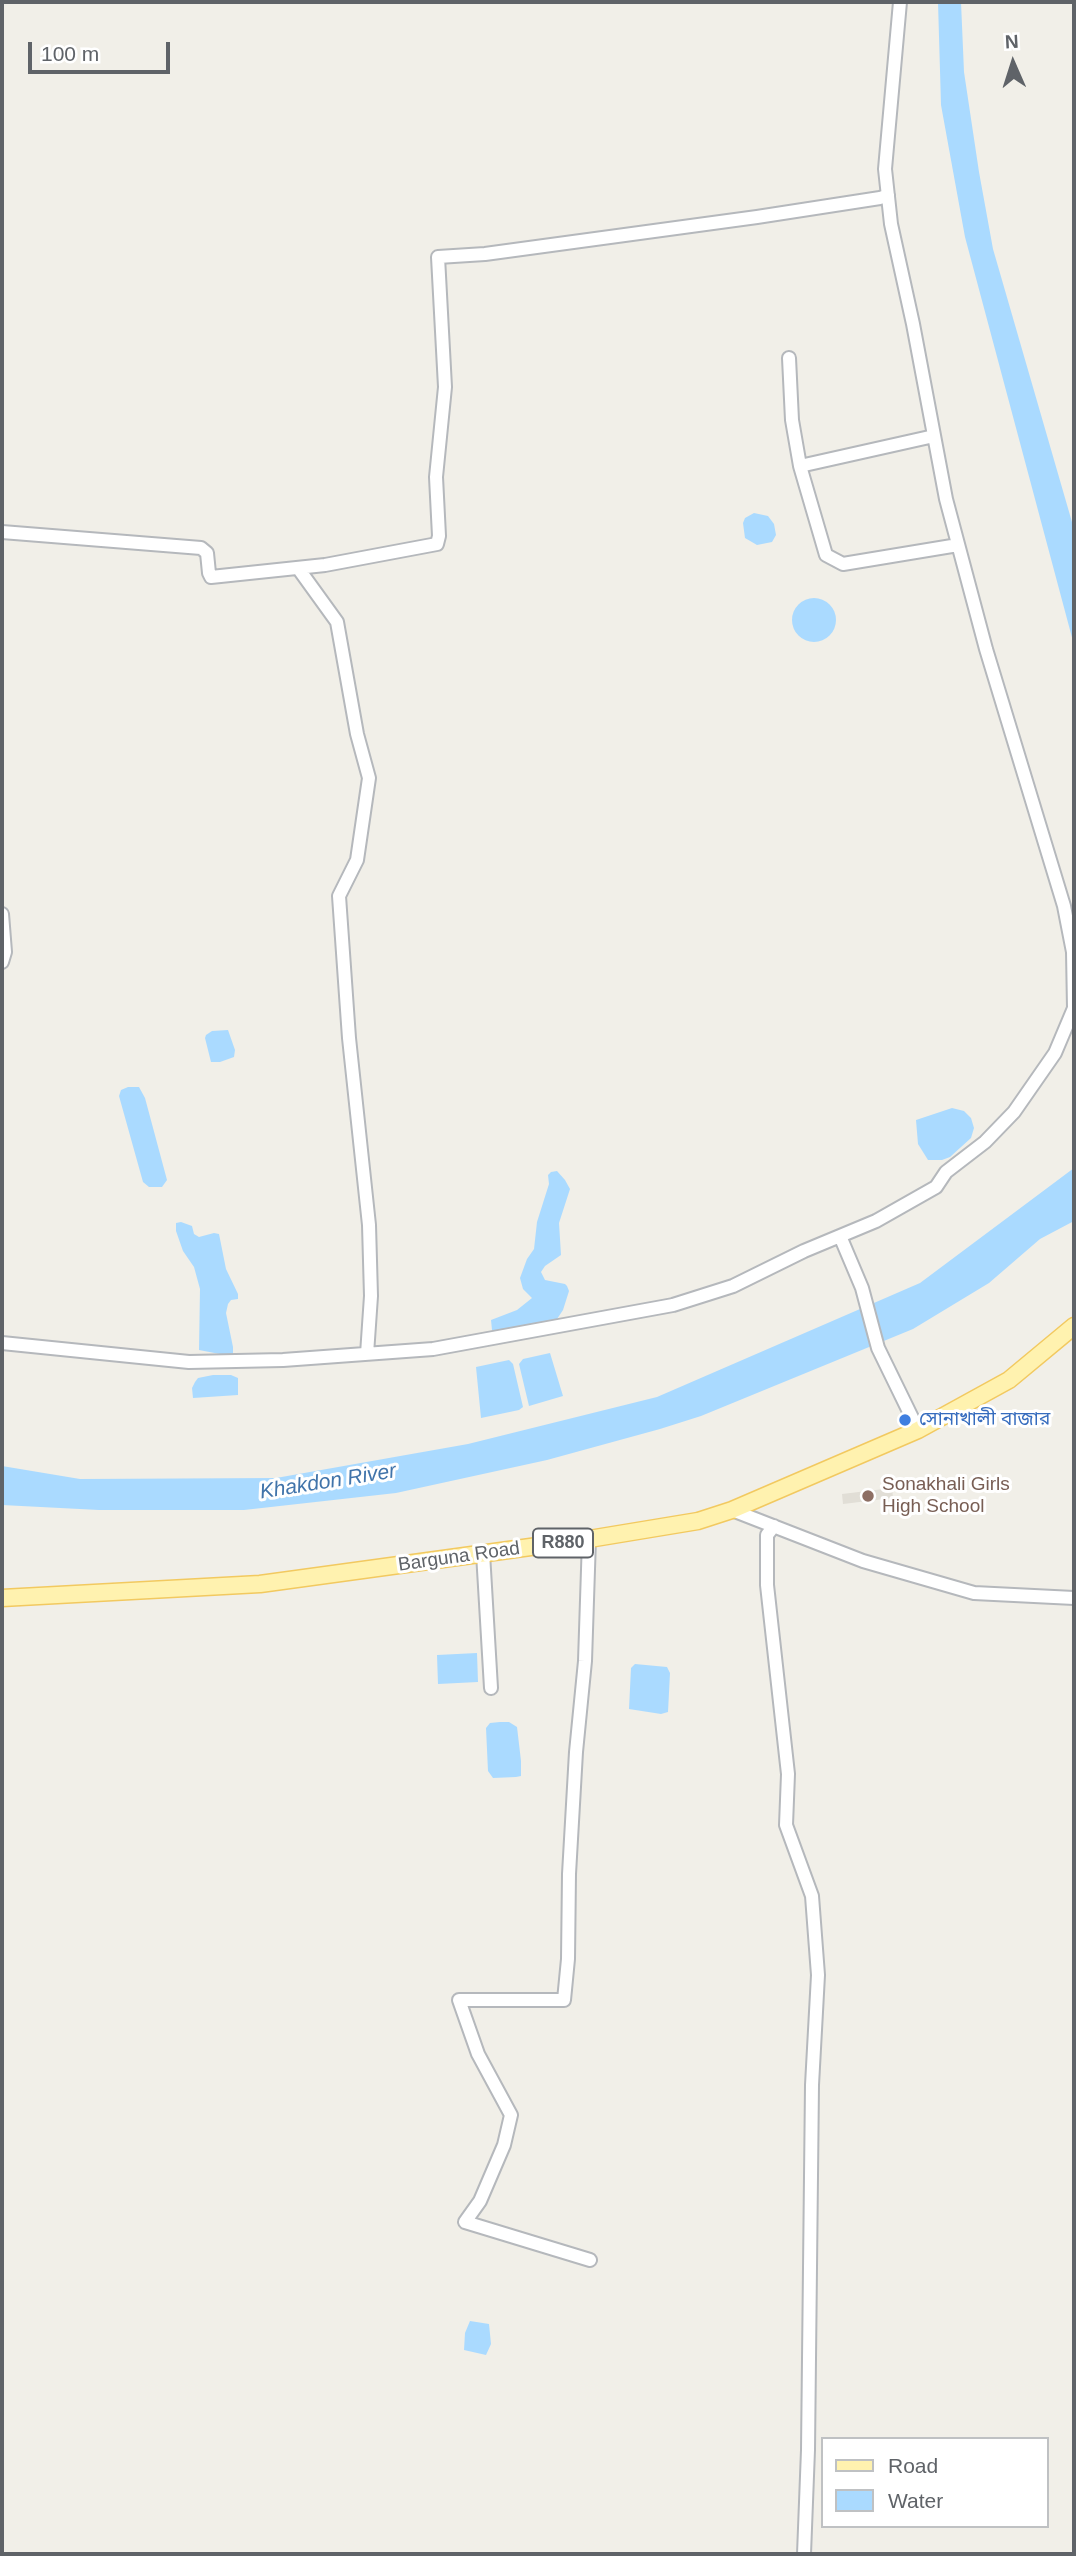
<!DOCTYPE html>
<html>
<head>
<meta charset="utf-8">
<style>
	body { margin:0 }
	#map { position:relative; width:1076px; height:2556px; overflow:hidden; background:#f1efe8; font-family:Helvetica,sans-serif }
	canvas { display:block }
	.frame { position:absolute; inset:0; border:4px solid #5f6368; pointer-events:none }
	.legend { position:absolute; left:821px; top:2437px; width:228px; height:91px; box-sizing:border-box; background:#fff; border:2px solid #bfc1c3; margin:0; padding:9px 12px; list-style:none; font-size:21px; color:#5f6368 }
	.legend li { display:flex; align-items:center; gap:14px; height:35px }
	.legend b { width:35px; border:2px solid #bfc1c3 }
	.north { position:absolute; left:978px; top:28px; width:70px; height:70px; -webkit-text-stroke:5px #fff; paint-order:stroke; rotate:357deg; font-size:19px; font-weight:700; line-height:28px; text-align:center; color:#5f6368 }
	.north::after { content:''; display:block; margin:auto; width:24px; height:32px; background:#5f6368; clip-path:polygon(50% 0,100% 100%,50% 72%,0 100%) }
	.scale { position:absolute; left:28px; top:42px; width:142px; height:32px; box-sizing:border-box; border:4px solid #5f6368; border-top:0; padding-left:9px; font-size:21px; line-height:24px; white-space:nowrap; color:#5f6368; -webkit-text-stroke:5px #fff; paint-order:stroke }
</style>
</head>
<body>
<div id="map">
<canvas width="1076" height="2556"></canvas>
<div class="frame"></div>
<ul class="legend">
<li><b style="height:9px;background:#fff2af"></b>Road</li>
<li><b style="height:19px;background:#aadaff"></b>Water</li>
</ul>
<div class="north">N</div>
<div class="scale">100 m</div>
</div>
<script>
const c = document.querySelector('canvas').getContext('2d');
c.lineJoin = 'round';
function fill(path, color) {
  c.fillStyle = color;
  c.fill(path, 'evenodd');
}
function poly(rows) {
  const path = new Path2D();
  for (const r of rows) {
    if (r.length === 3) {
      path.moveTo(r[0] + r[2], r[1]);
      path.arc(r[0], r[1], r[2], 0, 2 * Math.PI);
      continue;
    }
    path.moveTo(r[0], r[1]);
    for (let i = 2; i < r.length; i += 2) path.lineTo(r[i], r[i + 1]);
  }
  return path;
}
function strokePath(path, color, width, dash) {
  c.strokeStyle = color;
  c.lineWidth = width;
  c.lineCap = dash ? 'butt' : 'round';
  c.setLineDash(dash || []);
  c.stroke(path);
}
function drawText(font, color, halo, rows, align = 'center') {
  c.font = font + ' Helvetica,"Noto Sans Bengali",sans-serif';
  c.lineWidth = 6;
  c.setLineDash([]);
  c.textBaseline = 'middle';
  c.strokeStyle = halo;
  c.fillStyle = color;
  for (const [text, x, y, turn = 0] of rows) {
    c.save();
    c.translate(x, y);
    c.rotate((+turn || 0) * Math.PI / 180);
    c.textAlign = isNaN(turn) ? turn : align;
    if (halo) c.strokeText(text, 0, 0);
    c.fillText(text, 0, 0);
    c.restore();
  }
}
fill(poly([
	[892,1488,893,1498,843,1504,842,1494]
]), '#e1ded6');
fill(poly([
	[938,2,961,2,964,72,979,172,993,249,1074,529,1074,645,965,237,941,105],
	[754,513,768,516,774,524,776,535,772,542,757,545,745,538,743,523,745,518],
	[814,620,22],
	[228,1030,235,1050,234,1057,220,1062,211,1062,205,1038,206,1035,212,1031],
	[128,1087,139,1087,145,1098,167,1180,162,1187,149,1187,143,1182,119,1096,121,1090],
	[952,1108,964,1111,971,1118,974,1128,971,1138,950,1157,942,1160,928,1160,918,1144,916,1120],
	[1074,1168,1074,1221,1040,1239,989,1283,913,1329,701,1416,660,1429,547,1460,396,1493,244,1510,99,1510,2,1505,2,1466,80,1479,276,1478,468,1444,657,1397,920,1283],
	[557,1171,565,1180,570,1189,559,1223,561,1255,545,1266,541,1272,545,1280,565,1284,567,1286,569,1291,563,1310,557,1319,550,1323,500,1332,492,1330,491,1320,517,1310,532,1298,523,1289,520,1278,527,1259,534,1249,537,1222,549,1184,548,1175,551,1172],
	[181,1222,192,1226,194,1234,199,1237,214,1233,219,1234,226,1269,238,1294,238,1299,231,1300,228,1304,226,1313,233,1347,233,1354,230,1356,199,1350,200,1289,194,1267,183,1251,176,1231,176,1223],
	[550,1353,563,1396,529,1406,519,1364,523,1359],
	[509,1360,513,1364,523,1407,519,1410,481,1418,476,1367],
	[213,1375,231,1375,238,1378,238,1395,193,1398,192,1388,195,1382,198,1378],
	[477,1653,478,1682,438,1684,437,1655],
	[635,1664,667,1667,670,1673,668,1712,661,1714,629,1709,631,1668],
	[500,1722,509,1722,517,1727,521,1761,521,1776,516,1777,493,1778,488,1771,486,1728,490,1723],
	[470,2321,489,2324,491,2344,486,2355,464,2350,465,2333]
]), '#aadaff');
const minor = poly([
	[789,358,792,420,800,466,826,555,843,564,958,545],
	[800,466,934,436],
	[2,532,201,548,207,553,209,573,211,577,325,565,437,544,439,536,436,477,445,387,438,257,485,254,757,217,880,198,888,195],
	[298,568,337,622,357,734,369,778,357,860,339,896,349,1038,369,1225,371,1296,367,1354],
	[2,914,5,952,2,962],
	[840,1236,862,1288,878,1348,918,1430],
	[2,1343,189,1362,283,1360,433,1349,673,1305,733,1286,804,1251,876,1221,936,1187,946,1172,985,1142,1014,1112,1055,1053,1074,1008,1073,952,1064,906,986,649,946,499,913,324,891,224,885,169,900,2],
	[732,1510,863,1561,974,1593,1074,1598],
	[774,1526,767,1535,767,1585,788,1774,786,1825,812,1896,818,1975,812,2085,808,2450,804,2554],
	[589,1539,585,1661,576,1752,569,1874,568,1959,564,2000,459,2000,478,2054,511,2115,504,2145,480,2201,465,2222,590,2260],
	[483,1553,491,1688]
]);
const major = poly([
	[2,1598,260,1584,589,1539,698,1521,732,1510,918,1430,1009,1380,1074,1326]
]);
strokePath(minor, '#b5b8bc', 16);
strokePath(major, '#f2c960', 19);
strokePath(minor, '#fff', 12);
strokePath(major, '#fff2af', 16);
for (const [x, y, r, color] of [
	[905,1420,7,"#3f7fe0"],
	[868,1496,7,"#8d6e63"]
]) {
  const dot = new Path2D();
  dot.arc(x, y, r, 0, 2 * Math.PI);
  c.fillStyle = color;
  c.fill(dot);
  strokePath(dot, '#fff', 2.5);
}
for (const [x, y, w] of [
	[563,1543,60]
]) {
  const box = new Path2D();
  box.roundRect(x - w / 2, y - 14.5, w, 29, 5);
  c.fillStyle = '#fff';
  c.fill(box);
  strokePath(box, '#5f6368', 2);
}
drawText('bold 18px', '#5f6368', null, [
	["R880",563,1543]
]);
drawText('19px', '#366cbe', '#fff', [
	["সোনাখালী বাজার",919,1420]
], 'left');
drawText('19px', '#785e54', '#fff', [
	["Sonakhali Girls",882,1485],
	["High School",882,1507]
], 'left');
drawText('19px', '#5f6368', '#fff', [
	["Barguna Road",459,1557,-8]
]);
drawText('italic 21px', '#4174aa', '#fff', [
	["Khakdon River",328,1482,-9]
]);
</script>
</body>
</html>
